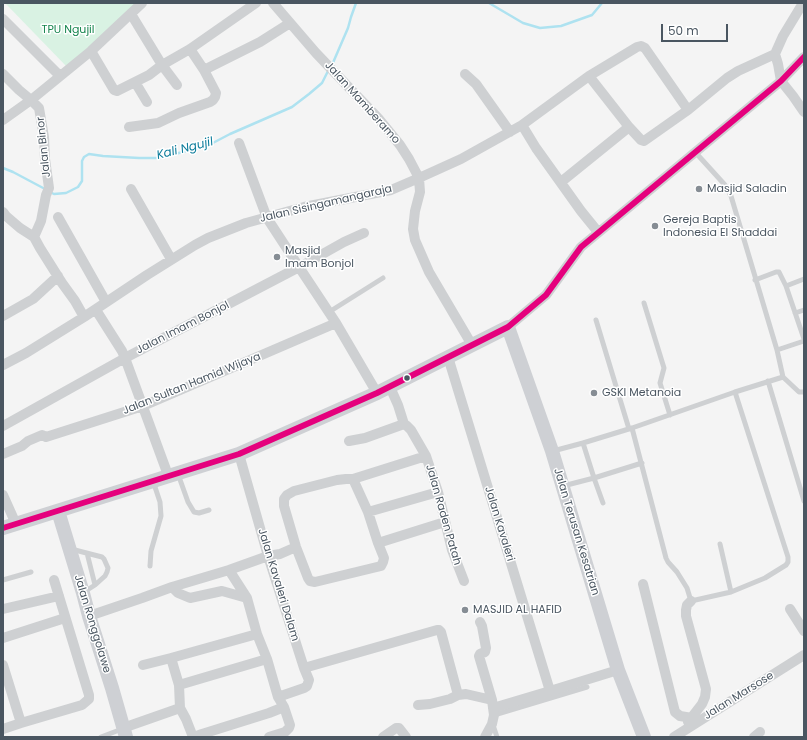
<!DOCTYPE html>
<html>
<head>
<meta charset="utf-8">
<style>
	body { margin:0 }
	#map { position:relative; width:807px; height:740px; overflow:hidden; background:#f4f4f4; font-family:Poppins,sans-serif }
	canvas { display:block }
	.frame { position:absolute; inset:0; border:4px solid #4a5661; pointer-events:none }
	.scale { position:absolute; left:661px; top:24px; width:67px; height:18px; box-sizing:border-box; border:2px solid #4a5661; border-top:0; padding-left:5px; font-size:12px; line-height:14px; white-space:nowrap; color:#4a5661; -webkit-text-stroke:3px #fff; paint-order:stroke }
</style>
</head>
<body>
<div id="map">
<canvas width="807" height="740"></canvas>
<div class="frame"></div>
<div class="scale">50 m</div>
</div>
<script>
const c = document.querySelector('canvas').getContext('2d');
c.lineJoin = 'round';
function fill(path, color) {
  c.fillStyle = color;
  c.fill(path, 'evenodd');
}
function poly(rows) {
  const path = new Path2D();
  for (const r of rows) {
    path.moveTo(r[0], r[1]);
    for (let i = 2; i < r.length; i += 2) path.lineTo(r[i], r[i + 1]);
  }
  return path;
}
function strokePath(path, color, width, dash) {
  c.strokeStyle = color;
  c.lineWidth = width;
  c.lineCap = dash ? 'butt' : 'round';
  c.setLineDash(dash || []);
  c.stroke(path);
}
function drawText(font, color, halo, rows, align = 'center') {
  c.font = font + ' Poppins,sans-serif';
  c.lineWidth = 3;
  c.setLineDash([]);
  c.textBaseline = 'middle';
  c.strokeStyle = halo;
  c.fillStyle = color;
  for (const [text, x, y, turn = 0] of rows) {
    c.save();
    c.translate(x, y);
    c.rotate((+turn || 0) * Math.PI / 180);
    c.textAlign = isNaN(turn) ? turn : align;
    if (halo) c.strokeText(text, 0, 0);
    c.fillText(text, 0, 0);
    c.restore();
  }
}
fill(poly([
	[5,3,137,3,67,67]
]), '#d9f2e3');
strokePath(poly([
	[489,3,523,23,540,28,561,26,592,15,602,3],
	[332,65,348,28,351,17,356,3],
	[3,168,13,172,45,189],
	[50,192,54,194,66,193,78,187,82,181,82,161,84,157,89,154,103,156,139,158,160,158,209,145,230,134,292,107,309,94,322,83,328,71]
]), '#aee2f0', 2.5);
strokePath(poly([
	[696,153,725,185,731,196,777,350,783,377,799,392,804,392],
	[755,280,776,272,779,272,786,286,804,339],
	[786,286,804,279],
	[644,303,664,368,660,383,670,415],
	[329,312,383,278],
	[795,313,804,310],
	[596,320,629,429],
	[777,350,804,341],
	[768,381,804,501],
	[632,428,666,558,668,562,677,572,687,588,691,601,731,592,765,578,786,565,788,562,788,557,735,392],
	[583,443,594,478,642,463],
	[553,451,583,443,632,428,735,392,783,377],
	[178,474,188,502,194,512,199,513,209,510],
	[563,486,594,478,603,503],
	[720,544,731,592],
	[71,549,102,557,104,559,108,568,107,572,105,576,95,585,84,592],
	[87,553,95,585],
	[150,566,151,551,161,516,160,502,153,481],
	[3,580,31,572],
	[494,715,587,687],
	[493,725,497,737],
	[101,737,122,729]
]), '#ced0d2', 5);
strokePath(poly([
	[273,3,316,53,378,118,400,145,409,159,419,178,420,192,415,211,413,229,415,240,429,272,472,345],
	[131,14,162,65,177,85],
	[3,19,60,76],
	[91,51,114,90,117,91,149,75,162,65,190,49,256,3],
	[775,54,778,64,781,81],
	[204,70,260,42,290,23],
	[3,74,19,90,31,100,39,108,44,137,45,159,49,188,46,195,41,221,34,237,40,248,62,283,75,301,84,317],
	[465,74,476,84,510,132],
	[589,76,629,127],
	[781,81,793,96,804,112],
	[135,82,147,102],
	[3,120,31,100,91,51,142,3],
	[522,125,536,148,581,211,598,232],
	[129,127,158,123,179,113,210,102,213,100,215,97,216,93,204,70,190,49],
	[239,143,267,218,299,267,336,323,377,393],
	[561,182,629,127,641,140,644,141,688,110,727,78,738,71,775,54,783,36,803,3],
	[131,189,171,259],
	[3,212,6,216,20,228,34,237],
	[58,217,106,302],
	[96,310,122,351,125,358,168,475],
	[3,316,33,299,58,276],
	[508,327,546,295,581,247,781,81,804,57],
	[448,357,550,691],
	[3,365,26,353,84,317,147,275,195,245,208,238,246,223,304,207,391,190,419,178,461,159,522,125,589,76,637,47,641,46,645,48,688,110],
	[390,387,398,405,404,424,407,426,411,430,426,456,438,492,452,550,464,581],
	[3,426,125,358,303,265,344,242,364,233],
	[349,441,365,438,404,424],
	[3,454,22,446,28,441,42,435,46,437,143,406,336,323],
	[239,454,268,556,304,668,309,680,307,686,304,688,278,697],
	[346,479,353,479,368,512,378,543,384,558,383,562,381,566,315,582,310,581,308,578,296,547,284,506,284,499,287,495,294,491,337,480,346,479],
	[353,479,426,456],
	[3,495,16,524],
	[368,512,438,492],
	[378,543,445,522],
	[229,570,247,598,257,634,267,659,278,697,284,707,290,725,289,728,285,732,269,737],
	[643,584,675,712,680,716,692,718],
	[172,587,178,593,190,598,222,591,247,598],
	[3,609,59,596],
	[790,609,804,631],
	[89,616,142,598,172,587,229,570,268,556,280,554,296,547],
	[480,622,482,626,486,648,485,652,480,654,479,656,492,700,494,715,492,724,485,737],
	[3,638,65,618],
	[3,665,21,723,82,705,89,699,89,695,54,580],
	[143,665,171,658],
	[304,668,437,630,439,630,441,632,458,695],
	[179,685,267,659],
	[418,705,430,704,450,699,458,695,466,694,492,700],
	[493,708,550,691,618,670],
	[688,722,702,704,705,697,706,689,686,616,686,610,687,605,691,601],
	[123,728,180,708],
	[3,729,21,723],
	[193,737,186,719,180,708,179,685,171,658,257,634],
	[194,737,202,734,269,713,284,707],
	[383,737,396,728,399,728,406,737],
	[674,737,804,655],
	[754,737,760,732]
]), '#ced0d2', 10);
strokePath(poly([
	[58,511,83,593,89,616,112,688,126,737],
	[3,528,239,454,377,393,508,327,552,451,618,670,644,737]
]), '#ced0d4', 14);
strokePath(poly([
	[3,528,239,454,377,393,508,327,546,295,581,247,781,81,804,57]
]), '#e5007d', 6);
for (const [x, y, r, color] of [
	[699,189,4,"#868d94"],
	[655,226,4,"#868d94"],
	[277,257,4,"#868d94"],
	[407,378,3.5,"#4a5661"],
	[594,393,4,"#868d94"],
	[465,610,4,"#868d94"]
]) {
  const dot = new Path2D();
  dot.arc(x, y, r, 0, 2 * Math.PI);
  c.fillStyle = color;
  c.fill(dot);
  strokePath(dot, '#fff', 1.5);
}
drawText('11px', '#17864f', '#fff', [
	["TPU Ngujil",68,30]
]);
drawText('11px', '#4a5661', '#fff', [
	["Jalan Mamberamo",362,103,48],
	["Jalan Binor",44,147,-96],
	["Jalan Sisingamangaraja",326,204,-13],
	["Jalan Imam Bonjol",183,328,-27],
	["Jalan Sultan Hamid Wijaya",192,384,-22],
	["Jalan Raden Patah",443,515,74],
	["Jalan Kavaleri",499,524,73],
	["Jalan Terusan Kesatrian",576,532,73],
	["Jalan Kavaleri Dalam",278,585,73],
	["Jalan Ronggolawe",92,624,73],
	["Jalan Marsose",739,696,-32]
]);
drawText('11px', '#4a5661', '#fff', [
	["Masjid Saladin",707,189],
	["Gereja Baptis",663,220],
	["Indonesia El Shaddai",663,233],
	["Masjid",285,251],
	["Imam Bonjol",285,264],
	["GSKI Metanoia",602,393],
	["MASJID AL HAFID",473,610]
], 'left');
drawText('italic 12px', '#0c7c9b', '#fff', [
	["Kali Ngujil",185,149,-14]
]);
</script>
</body>
</html>
